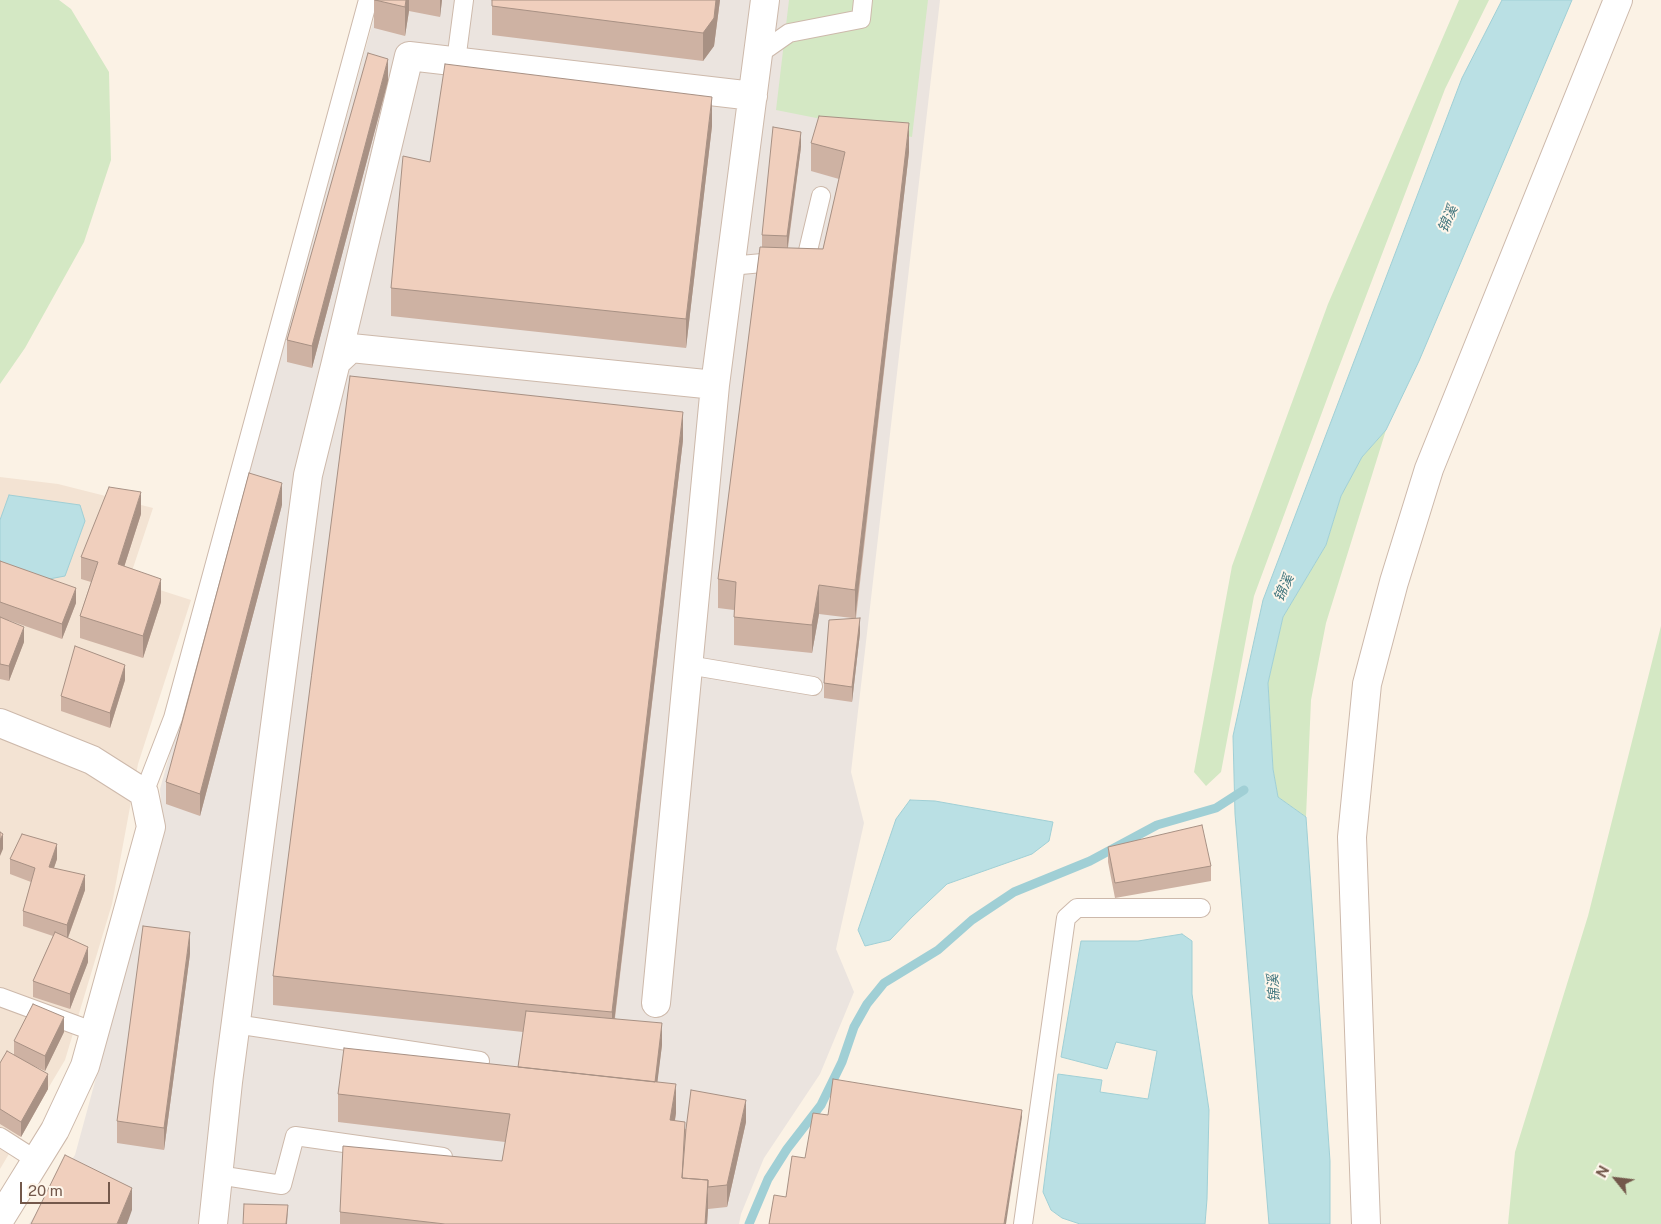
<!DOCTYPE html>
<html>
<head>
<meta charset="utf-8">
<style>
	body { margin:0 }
	#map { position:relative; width:1661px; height:1224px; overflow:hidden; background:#fbf2e5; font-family:"Public Sans",sans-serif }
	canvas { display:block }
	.north { position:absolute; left:1591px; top:1154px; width:50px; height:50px; -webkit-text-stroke:4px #fef6eb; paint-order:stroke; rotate:299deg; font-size:14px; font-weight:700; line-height:20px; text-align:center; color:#73584b }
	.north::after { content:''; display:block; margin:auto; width:18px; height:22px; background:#73584b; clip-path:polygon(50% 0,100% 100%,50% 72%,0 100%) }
	.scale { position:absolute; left:20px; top:1182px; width:90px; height:22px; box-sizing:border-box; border:2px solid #73584b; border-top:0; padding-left:6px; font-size:15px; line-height:18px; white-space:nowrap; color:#73584b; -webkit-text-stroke:4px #fef6eb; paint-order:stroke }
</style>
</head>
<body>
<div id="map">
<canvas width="1661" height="1224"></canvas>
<div class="north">N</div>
<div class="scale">20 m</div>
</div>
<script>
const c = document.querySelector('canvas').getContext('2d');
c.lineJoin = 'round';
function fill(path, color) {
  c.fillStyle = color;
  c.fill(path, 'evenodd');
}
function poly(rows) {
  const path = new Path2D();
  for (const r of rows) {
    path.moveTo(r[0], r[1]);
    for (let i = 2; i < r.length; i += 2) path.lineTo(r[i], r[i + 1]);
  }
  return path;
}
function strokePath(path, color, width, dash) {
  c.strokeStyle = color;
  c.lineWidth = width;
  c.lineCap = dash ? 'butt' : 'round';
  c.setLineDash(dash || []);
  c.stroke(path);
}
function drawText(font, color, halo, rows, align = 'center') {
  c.font = font + ' "Public Sans","Noto Sans SC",sans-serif';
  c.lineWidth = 4;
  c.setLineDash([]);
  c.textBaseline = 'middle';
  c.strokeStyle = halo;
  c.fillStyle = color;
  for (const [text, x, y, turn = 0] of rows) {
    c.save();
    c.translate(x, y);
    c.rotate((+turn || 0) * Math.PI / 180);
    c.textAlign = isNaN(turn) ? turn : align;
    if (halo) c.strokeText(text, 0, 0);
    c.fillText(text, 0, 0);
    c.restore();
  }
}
fill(poly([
	[0,477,58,484,153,508,129,580,191,600,138,764,112,904,65,1060,0,1169]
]), '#f3e3d3');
fill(poly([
	[379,0,940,0,851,772,864,823,836,949,854,992,820,1074,764,1158,741,1214,739,1224,29,1224,75,1155,163,832,160,789]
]), '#ebe4df');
fill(poly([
	[0,0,59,0,71,9,109,72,111,160,84,242,25,348,0,384],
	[789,0,928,0,912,137,776,110],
	[1459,0,1489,0,1445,89,1334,380,1254,596,1221,772,1206,786,1194,772,1232,566,1328,304],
	[1386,430,1326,623,1311,700,1306,817,1278,797,1273,769,1268,683,1283,617,1326,545,1341,496,1362,457],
	[1661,626,1661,1224,1508,1224,1515,1152,1588,916]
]), '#d4e8c4');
const water = poly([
	[1502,0,1572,0,1419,361,1386,430,1362,457,1341,496,1326,545,1283,617,1268,683,1273,769,1278,797,1306,817,1330,1161,1330,1224,1269,1224,1235,814,1233,736,1263,600,1462,78,1502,0],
	[9,495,80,505,85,521,65,576,49,579,0,569,0,520,9,495],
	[910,800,935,801,1053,822,1049,841,1032,854,947,884,912,917,890,940,865,946,858,930,896,819,910,800],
	[1182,934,1192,941,1192,994,1209,1110,1207,1199,1205,1224,1080,1224,1062,1218,1051,1210,1043,1192,1058,1074,1102,1080,1100,1092,1148,1099,1157,1051,1116,1042,1107,1069,1061,1057,1081,941,1138,941,1182,934]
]);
fill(water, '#bae0e4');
strokePath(water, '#a0cfd5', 1);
strokePath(poly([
	[749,1224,768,1179,787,1149,821,1105,842,1062,854,1027,867,1004,884,983,938,950,972,920,1014,892,1090,861,1157,825,1216,808,1244,790]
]), '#a0cfd5', 9);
const service = poly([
	[759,54,789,33,861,19,863,0],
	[456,61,464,0],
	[730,266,806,259,821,196],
	[688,665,813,686],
	[144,793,173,718,368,0],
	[0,997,95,1032],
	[235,1024,480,1061],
	[0,1137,36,1160],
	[218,1175,282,1185,295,1136,443,1157],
	[1023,1224,1066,918,1077,908,1201,908]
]);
const minor = poly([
	[336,362,409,56,753,96],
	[0,723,92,760,144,793,151,827,85,1066,55,1130,0,1219],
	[656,1003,715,385,765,0],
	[213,1224,228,1082,308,475,336,362,351,348,715,385]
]);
const tertiary = poly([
	[1366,1224,1352,837,1367,684,1394,582,1429,469,1618,0]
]);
strokePath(service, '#cdb9ab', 20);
strokePath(minor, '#cdb9ab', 30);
strokePath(tertiary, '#cdb9ab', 30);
strokePath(service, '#fff', 18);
strokePath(minor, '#fff', 28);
strokePath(tertiary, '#fff', 28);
fill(poly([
	[374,0,442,0,440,17,409,11,405,36,374,28],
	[492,0,720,0,714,46,703,61,492,35],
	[388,81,312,368,287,362,287,340],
	[712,126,686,348,391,316,391,288,430,162],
	[811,143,909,152,856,618,860,633,852,702,824,698,824,683,852,618,819,614,812,653,734,645,734,610,718,608,718,579,762,247,762,235,801,147,788,248,823,249,839,179,811,171],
	[683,440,615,1018,662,1045,657,1082,676,1113,675,1121,685,1129,746,1122,727,1207,708,1209,707,1224,340,1224,340,1212,502,1161,505,1142,338,1122,338,1094,518,1067,523,1032,273,1005,273,976],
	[282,505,200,816,166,804,166,782],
	[141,514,124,567,161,602,143,658,80,638,80,616,91,582,81,579,81,557],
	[0,561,76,603,62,639,8,620,24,642,9,681,0,679],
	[125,680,110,728,61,711,61,696],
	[1108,847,1211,866,1211,881,1115,898,1108,862],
	[10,859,57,859,54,868,85,890,68,938,88,962,70,1009,33,997,33,981,53,936,23,926,23,911,31,882,10,874],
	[190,954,164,1150,117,1143,117,1121],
	[64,1032,45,1071,34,1066,48,1089,21,1137,0,1124,0,1063,14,1055,14,1041]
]), '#ceb2a3');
fill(poly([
	[406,0,409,0,409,11,405,36,405,7],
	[440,0,442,0,440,17],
	[716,0,720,0,714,46,703,61,703,33],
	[388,59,388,81,312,368,312,346],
	[712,97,712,126,686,348,686,319],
	[909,123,909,152,855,619,855,590],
	[801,132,801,147,787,251,787,236],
	[683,412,683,440,612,1040,612,1012],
	[282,483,282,505,200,816,200,794],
	[141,492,141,514,118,586,118,564],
	[161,579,161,602,143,658,143,636],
	[819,585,819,614,812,653,812,625],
	[76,588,76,603,62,639,62,624],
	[860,618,860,633,852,702,852,687],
	[24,627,24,642,9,681,9,666],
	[125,665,125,680,110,728,110,713],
	[3,834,3,849,0,856,0,840],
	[57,844,57,859,49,882,49,867],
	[85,875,85,890,67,940,67,925],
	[190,932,190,954,164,1150,164,1128],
	[88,947,88,962,70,1009,70,994],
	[64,1017,64,1032,45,1071,45,1056],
	[662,1023,662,1045,654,1110,654,1088],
	[48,1074,48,1089,21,1137,21,1122],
	[676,1084,676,1113,670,1148,670,1120],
	[746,1100,746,1122,727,1207,727,1185],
	[1022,1110,1022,1117,1006,1224,1004,1224],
	[708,1180,708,1209,707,1224,705,1224],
	[132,1188,132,1210,127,1224,117,1224],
	[288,1205,287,1224,286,1224]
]), '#a89184');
const building = poly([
	[375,0,406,0,405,7,375,0],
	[492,0,716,0,714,18,703,33,492,6,492,0],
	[368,53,388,59,312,346,287,340,368,53],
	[445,64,712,97,686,319,391,288,403,156,430,162,445,64],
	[819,116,909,123,855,590,819,585,812,625,734,617,736,582,718,579,760,247,823,249,845,152,811,143,819,116],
	[773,127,801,132,787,236,762,235,773,127],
	[350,376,683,412,612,1012,526,1004,273,976,350,376],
	[249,473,282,483,200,794,166,782,249,473],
	[109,487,141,492,118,564,161,579,143,636,80,616,98,562,81,557,109,487],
	[0,561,76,588,62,624,0,602,0,561],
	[0,617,24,627,9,666,0,664,0,617],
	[860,618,852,687,824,683,829,620,860,618],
	[75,646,125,665,110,713,61,696,75,646],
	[1202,825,1211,866,1115,883,1108,847,1202,825],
	[0,832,3,834,0,840,0,832],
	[22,834,57,844,49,867,85,875,67,925,23,911,35,868,10,859,22,834],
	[143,926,190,932,164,1128,117,1121,143,926],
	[55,932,88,947,70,994,33,981,55,932],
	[33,1004,64,1017,45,1056,14,1041,33,1004],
	[526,1011,662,1023,655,1082,518,1067,526,1011],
	[344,1048,676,1084,670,1120,685,1122,682,1178,708,1180,705,1224,445,1224,340,1212,343,1146,502,1161,510,1114,338,1094,344,1048],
	[7,1051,48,1074,21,1122,0,1109,0,1063,7,1051],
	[833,1079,1022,1110,1004,1224,769,1224,774,1195,786,1197,792,1156,805,1158,813,1113,828,1115,833,1079],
	[691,1090,746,1100,727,1185,708,1187,708,1180,682,1178,686,1129,691,1090],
	[65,1155,132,1188,117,1224,31,1224,65,1155],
	[244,1204,288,1205,286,1224,243,1224,244,1204]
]);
fill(building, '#f0cfbd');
strokePath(building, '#a89184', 1);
drawText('italic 14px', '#43777f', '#fef6eb', [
	["锦溪",1448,219,-67],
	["锦溪",1284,588,-66],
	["锦溪",1274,988,-94]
]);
</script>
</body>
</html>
